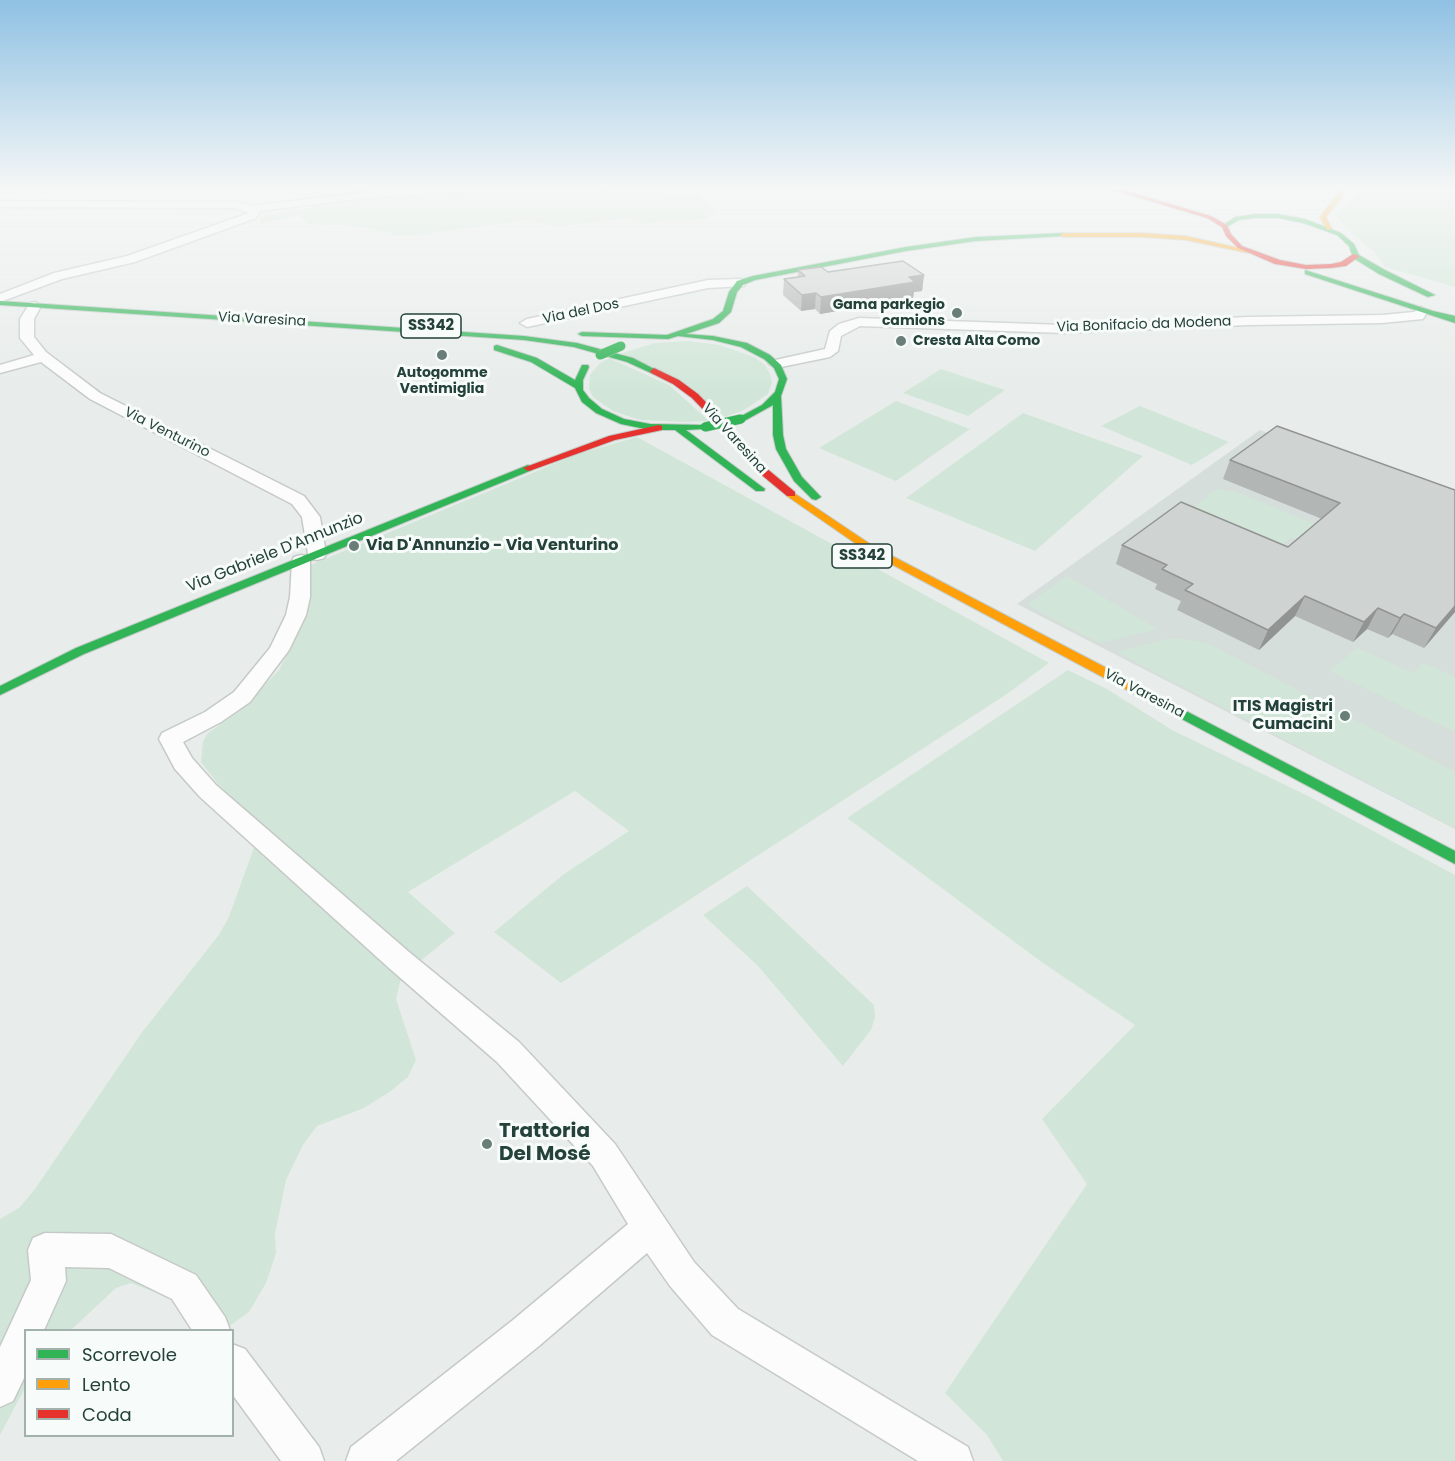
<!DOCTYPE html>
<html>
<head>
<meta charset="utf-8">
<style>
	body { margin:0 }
	#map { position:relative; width:1455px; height:1461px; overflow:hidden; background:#e8edeb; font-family:Poppins,sans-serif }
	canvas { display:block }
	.legend { position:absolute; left:24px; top:1329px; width:210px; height:108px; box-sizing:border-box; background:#f7fbf9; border:2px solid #a3b1ad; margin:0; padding:8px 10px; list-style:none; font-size:18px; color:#24423a }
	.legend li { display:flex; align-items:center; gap:12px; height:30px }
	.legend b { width:30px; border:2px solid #a3b1ad }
</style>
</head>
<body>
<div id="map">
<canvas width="1455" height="1461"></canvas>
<ul class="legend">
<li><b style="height:8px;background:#30b455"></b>Scorrevole</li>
<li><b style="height:8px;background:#ff9f0a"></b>Lento</li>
<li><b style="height:8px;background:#e5322d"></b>Coda</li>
</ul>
</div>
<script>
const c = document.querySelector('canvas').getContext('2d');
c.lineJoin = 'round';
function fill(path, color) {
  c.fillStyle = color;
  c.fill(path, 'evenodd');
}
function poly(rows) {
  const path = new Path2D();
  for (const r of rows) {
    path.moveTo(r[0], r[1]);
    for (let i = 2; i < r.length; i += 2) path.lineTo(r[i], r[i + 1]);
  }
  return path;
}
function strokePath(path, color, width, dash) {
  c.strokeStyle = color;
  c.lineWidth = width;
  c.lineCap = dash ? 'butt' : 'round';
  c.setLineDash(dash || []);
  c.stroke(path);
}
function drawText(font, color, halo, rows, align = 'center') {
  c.font = font + ' Poppins,sans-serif';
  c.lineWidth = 6;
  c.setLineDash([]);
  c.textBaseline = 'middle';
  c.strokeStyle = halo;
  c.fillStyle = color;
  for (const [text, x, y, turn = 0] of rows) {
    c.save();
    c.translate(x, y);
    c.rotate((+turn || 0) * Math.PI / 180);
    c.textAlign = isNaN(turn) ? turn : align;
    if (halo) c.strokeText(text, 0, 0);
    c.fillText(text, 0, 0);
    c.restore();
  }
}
fill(poly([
	[1260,430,1455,500,1455,829,1017,604]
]), '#d6dedb');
fill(poly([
	[495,188,697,194,715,211,708,218,689,221,662,221,645,224,625,218,566,226,551,226,528,220,414,235,396,235,360,226,309,224,299,215,260,224,260,216,347,201],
	[1364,188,1455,188,1455,287,1385,267,1375,253,1346,228,1336,216],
	[688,341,720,345,754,357,765,365,770,374,772,383,768,394,744,410,725,417,622,353,655,343],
	[609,358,669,385,709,421,685,422,640,420,613,411,593,397,589,389,590,375,600,363],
	[941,369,1005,390,968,416,903,393],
	[896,401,970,429,896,481,819,448],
	[1140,406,1229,442,1192,465,1101,426],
	[1023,413,1143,456,1035,551,906,498],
	[637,437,1049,663,1004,696,561,983,494,932,564,874,629,831,575,791,408,892,455,933,413,967,218,784,201,762,203,741,208,733,240,711,279,670,293,642,304,616,308,566,578,454],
	[1218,488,1228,492,1231,490,1324,528,1309,541,1299,537,1296,539,1291,537,1276,550,1194,507],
	[1067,576,1157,629,1100,643,1027,605],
	[1171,638,1205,642,1455,772,1455,828,1117,652],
	[1357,648,1413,673,1423,663,1455,677,1455,732,1330,671],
	[1068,670,1107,689,1172,730,1310,797,1455,875,1455,1461,1003,1461,987,1435,945,1393,1087,1184,1042,1119,1135,1025,1043,963,847,818],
	[255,845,407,972,400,982,396,999,416,1060,408,1077,391,1091,364,1108,317,1126,303,1145,286,1180,275,1234,276,1253,266,1283,249,1312,224,1330,203,1330,196,1327,175,1300,131,1283,116,1288,71,1330,26,1330,25,1388,0,1435,0,1219,19,1208,35,1189,143,1031,218,936,228,919],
	[747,886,874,1005,875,1017,871,1030,843,1066,758,966,703,915]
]), '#d1e6d8');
const street = poly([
	[419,188,482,188,477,191,364,198,260,211,256,218,135,262,62,279,0,302,0,294,54,273,127,256,249,213,235,208,0,207,0,201,235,202,253,206,364,192,419,188],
	[740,279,746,283,744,286,708,288,527,327,520,323,527,319,708,280,740,279],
	[35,302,41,306,34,319,34,337,46,352,100,393,304,496,320,517,326,554,324,558,317,560,310,558,308,554,302,517,292,504,90,399,41,362,0,373,0,365,34,355,20,338,20,319,30,303,35,302],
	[1421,307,1428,311,1423,319,1382,323,1248,325,1064,333,860,326,841,336,838,351,830,357,776,368,769,364,771,361,825,349,830,331,839,324,859,318,1064,325,1248,317,1382,315,1414,312,1421,307],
	[301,555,308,557,310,561,310,597,306,615,289,650,250,702,221,722,183,742,192,758,216,785,409,952,519,1042,615,1144,694,1262,738,1309,968,1447,973,1461,918,1461,712,1335,670,1286,647,1253,539,1346,396,1461,346,1461,351,1447,513,1320,628,1224,593,1166,497,1062,389,968,200,797,175,769,159,739,162,733,205,712,234,692,270,648,286,615,290,597,292,561,294,557,301,555],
	[45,1233,111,1234,196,1275,225,1317,230,1330,192,1330,172,1299,109,1268,65,1267,66,1281,44,1330,26,1330,26,1374,13,1401,0,1407,0,1347,31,1280,28,1250,33,1238,45,1233],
	[232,1344,245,1349,319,1447,324,1461,281,1461,232,1394,232,1344]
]);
const fast = poly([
	[1255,214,1278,214,1305,219,1341,233,1354,244,1359,255,1385,270,1435,295,1428,297,1379,274,1353,258,1349,246,1337,235,1303,223,1278,218,1255,218,1239,220,1225,228,1222,226,1235,217,1255,214],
	[1063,233,1065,236,976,241,906,251,755,280,743,285,737,292,731,312,719,323,686,334,713,336,747,343,770,355,781,365,787,379,781,396,783,435,786,449,802,477,821,497,816,500,812,499,794,481,776,449,773,435,773,405,744,421,736,419,762,405,775,392,779,379,774,368,764,359,741,347,713,340,678,336,668,339,582,336,578,334,582,332,667,335,713,319,723,311,729,292,737,281,753,276,906,247,976,237,1063,233],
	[1305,270,1433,311,1455,316,1455,323,1305,274,1305,270],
	[0,301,524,336,577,343,633,358,658,371,651,373,627,362,574,347,524,340,0,305,0,301],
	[497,345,537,358,575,380,582,365,588,365,589,367,583,380,583,390,589,398,602,409,624,419,650,424,703,425,703,429,686,430,765,489,764,491,756,491,675,430,650,430,621,424,596,413,582,402,575,388,531,362,494,350,494,346,497,345],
	[528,465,533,468,532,470,84,654,0,695,0,686,76,648,528,465],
	[1134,684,1455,851,1455,864,1129,691,1128,688,1129,685,1134,684]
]);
const slow = poly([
	[1342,188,1349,188,1326,217,1332,229,1327,230,1320,217,1342,188],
	[1142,233,1186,236,1252,251,1248,253,1186,240,1142,237,1063,237,1060,235,1063,233,1142,233],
	[791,491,873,546,1139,685,1140,688,1139,691,1129,691,865,550,787,496,787,492,791,491]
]);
const jam = poly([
	[1106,188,1117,188,1211,216,1227,225,1231,234,1242,246,1280,260,1306,265,1331,264,1341,262,1353,254,1360,256,1346,266,1331,268,1306,269,1275,264,1238,248,1226,236,1222,227,1207,218,1106,188],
	[654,368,679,380,698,394,727,424,760,463,795,492,795,496,787,496,752,467,721,428,692,398,673,384,651,373,650,371,654,368],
	[659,425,662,426,662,430,615,440,532,470,528,471,523,468,609,436,659,425]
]);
strokePath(street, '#c5cac8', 3);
strokePath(fast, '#c3cbc8', 2);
strokePath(slow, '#c3cbc8', 2);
strokePath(jam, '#c3cbc8', 2);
fill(street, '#fcfcfc');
fill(fast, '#30b455');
fill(slow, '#ff9f0a');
fill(jam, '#e5322d');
const fastBridge = poly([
	[600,355,621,346],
	[705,427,741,419]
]);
strokePath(fastBridge, '#c3ccc9', 10, []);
strokePath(fastBridge, '#30b455', 9);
fill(poly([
	[798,270,828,272,924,275,922,291,914,292,913,298,820,314,815,309,801,311,783,295,784,279,798,277],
	[1277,426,1455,612,1424,648,1392,634,1388,638,1367,629,1353,642,1295,616,1259,650,1177,610,1181,601,1155,589,1157,584,1116,564,1122,545,1288,547,1322,519,1223,479,1230,460]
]), '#b2b6b5');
fill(poly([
	[924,275,922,291,914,292,913,298,820,314,821,297,909,277],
	[816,293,815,309,801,311,802,295],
	[1305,596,1295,616,1259,650,1268,630],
	[1455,606,1455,612,1424,648,1436,628],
	[1378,608,1367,629,1353,642,1364,622],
	[1404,614,1392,634,1388,638,1400,618]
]), '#919493');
const building = poly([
	[903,261,924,275,909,277,915,282,821,297,816,293,802,295,784,279,805,276,798,270,821,267,828,272,903,261],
	[1277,426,1455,490,1455,606,1436,628,1404,614,1400,618,1378,608,1364,622,1305,596,1268,630,1185,590,1193,584,1162,569,1167,565,1122,545,1181,502,1288,547,1340,503,1230,460,1277,426]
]);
fill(building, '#cfd4d2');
strokePath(building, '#919493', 1.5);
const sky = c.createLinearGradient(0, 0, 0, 393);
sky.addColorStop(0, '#8fc1e3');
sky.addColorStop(0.48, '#f5f7f6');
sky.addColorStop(1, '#f5f7f600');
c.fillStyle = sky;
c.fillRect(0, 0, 1455, 393);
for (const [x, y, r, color] of [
	[957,313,6,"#697e78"],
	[901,341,6,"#697e78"],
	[442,355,6,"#697e78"],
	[354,546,6,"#697e78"],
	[1345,716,6,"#697e78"],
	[487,1144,6,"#697e78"]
]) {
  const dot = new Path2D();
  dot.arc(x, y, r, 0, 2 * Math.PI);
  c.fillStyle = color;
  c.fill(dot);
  strokePath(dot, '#f7fbf9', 2);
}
drawText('bold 14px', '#24423a', '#f7fbf9', [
	["Gama parkegio",945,305],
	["camions",945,321],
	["Cresta Alta Como",913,341,"left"],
	["Autogomme",442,373,"center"],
	["Ventimiglia",442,389,"center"]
], 'right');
drawText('14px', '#24423a', '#f7fbf9', [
	["Via del Dos",581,312,-12],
	["Via Varesina",262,320,3],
	["Via Bonifacio da Modena",1144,325,-2],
	["Via Venturino",167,433,27],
	["Via Varesina",734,439,48],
	["Via Varesina",1144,694,28]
]);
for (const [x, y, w] of [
	[431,326,60],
	[862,556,60]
]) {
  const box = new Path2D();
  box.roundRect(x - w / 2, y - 12, w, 24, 4.5);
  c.fillStyle = '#f7fbf9';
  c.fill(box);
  strokePath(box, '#24423a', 1.5);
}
drawText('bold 15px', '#24423a', null, [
	["SS342",431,326],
	["SS342",862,556]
]);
drawText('bold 16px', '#24423a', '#f7fbf9', [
	["Via D'Annunzio - Via Venturino",366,546],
	["ITIS Magistri",1333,707,"right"],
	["Cumacini",1333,725,"right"]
], 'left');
drawText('16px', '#24423a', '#f7fbf9', [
	["Via Gabriele D'Annunzio",275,553,-22]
]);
drawText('bold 20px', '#24423a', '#f7fbf9', [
	["Trattoria",499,1132],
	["Del Mosé",499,1155]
], 'left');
</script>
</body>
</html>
